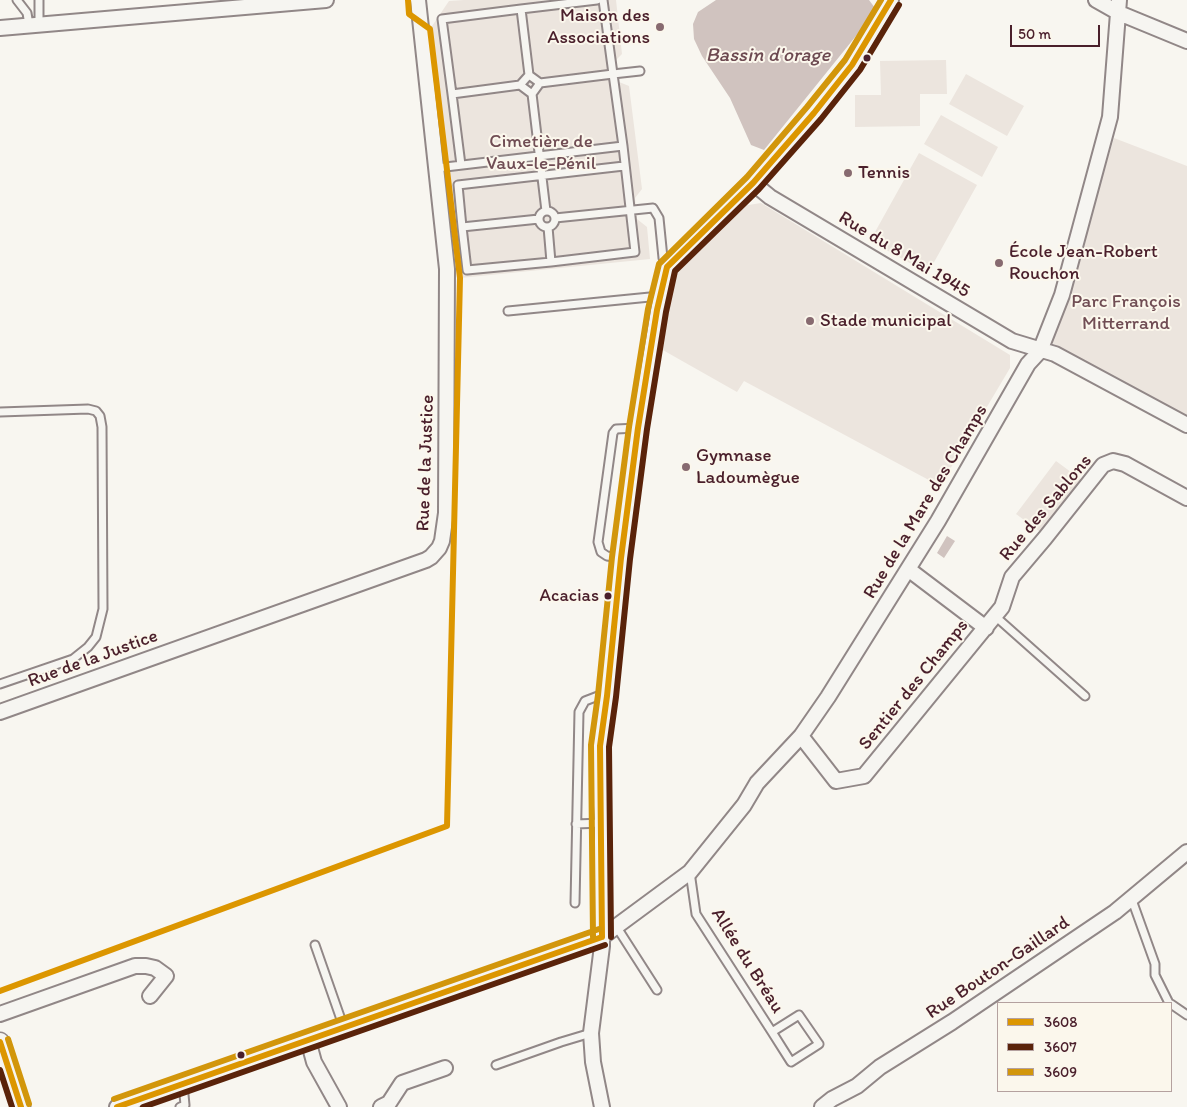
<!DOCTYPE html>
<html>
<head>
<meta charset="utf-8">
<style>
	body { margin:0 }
	#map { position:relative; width:1187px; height:1107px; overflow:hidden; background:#f8f6f0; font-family:Itim,sans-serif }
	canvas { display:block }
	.legend { position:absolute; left:997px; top:1002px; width:175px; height:90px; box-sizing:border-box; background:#fbf7ec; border:1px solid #b4a19f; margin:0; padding:6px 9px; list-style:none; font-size:15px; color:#4a1f2b }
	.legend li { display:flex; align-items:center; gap:10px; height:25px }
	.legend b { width:25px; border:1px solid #b4a19f }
	.scale { position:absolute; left:1010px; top:25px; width:90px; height:22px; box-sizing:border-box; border:2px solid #4a1f2b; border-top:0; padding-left:6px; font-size:15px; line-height:18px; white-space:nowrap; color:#4a1f2b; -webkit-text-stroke:4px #fbf7ec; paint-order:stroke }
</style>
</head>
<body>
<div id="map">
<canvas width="1187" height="1107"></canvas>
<ul class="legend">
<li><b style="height:6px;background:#dc9600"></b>3608</li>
<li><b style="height:6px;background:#5a230a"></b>3607</li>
<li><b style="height:6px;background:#d2960b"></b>3609</li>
</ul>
<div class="scale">50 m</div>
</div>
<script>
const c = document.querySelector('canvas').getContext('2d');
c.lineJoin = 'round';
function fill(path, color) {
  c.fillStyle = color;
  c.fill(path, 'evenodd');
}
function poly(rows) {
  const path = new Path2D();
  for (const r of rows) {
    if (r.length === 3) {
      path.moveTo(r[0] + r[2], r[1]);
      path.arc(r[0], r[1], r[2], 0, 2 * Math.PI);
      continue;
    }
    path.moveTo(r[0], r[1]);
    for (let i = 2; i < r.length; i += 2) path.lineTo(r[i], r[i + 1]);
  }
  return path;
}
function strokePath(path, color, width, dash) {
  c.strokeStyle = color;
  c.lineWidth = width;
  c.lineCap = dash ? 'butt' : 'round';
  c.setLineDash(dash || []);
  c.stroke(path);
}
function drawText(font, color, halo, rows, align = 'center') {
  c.font = font + ' Itim,sans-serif';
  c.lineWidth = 4;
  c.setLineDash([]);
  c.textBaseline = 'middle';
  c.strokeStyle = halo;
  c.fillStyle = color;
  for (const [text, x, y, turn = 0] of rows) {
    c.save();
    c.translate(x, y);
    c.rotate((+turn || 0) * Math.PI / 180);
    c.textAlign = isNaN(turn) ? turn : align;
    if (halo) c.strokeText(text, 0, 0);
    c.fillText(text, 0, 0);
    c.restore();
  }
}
fill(poly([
	[464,0,616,0,622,54,616,60,619,82,629,86,642,189,635,198,637,219,647,227,650,259,460,278,430,29,449,1],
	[946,60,947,94,920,94,920,126,855,127,855,95,881,95,880,61],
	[966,74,1024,106,1007,136,949,104],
	[941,115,998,147,982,177,924,144],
	[1114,138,1187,166,1187,417,1052,343],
	[919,153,977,185,928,273,870,241],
	[761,203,1010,355,1010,368,940,486,744,381,737,392,661,349,671,292,678,269,742,206],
	[1056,461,1083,481,1043,534,1016,514]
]), '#ece5de');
fill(poly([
	[716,0,869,0,875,8,864,26,764,150,751,145,730,98,702,56,694,39,693,24,698,12],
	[947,536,955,541,944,558,937,553]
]), '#d0c3bf');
const service = poly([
	[17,0,27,13,29,25],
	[39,0,39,25],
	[529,75,521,9,597,0],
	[540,83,613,74,603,0],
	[452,94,442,19,521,9],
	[532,94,546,211],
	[461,165,452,94,520,85,532,94,540,83,529,75,520,85],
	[437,168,623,146,613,74,640,71],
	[547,219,8],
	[555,218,653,208,659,218,663,258,667,267],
	[539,219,462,227,467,270,551,262],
	[462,227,458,185,624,166],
	[548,227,551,262,635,252,623,146],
	[508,311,660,296],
	[0,412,88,409,96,411,100,416,102,427,103,609,96,637,88,647,73,659,0,684],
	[621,558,607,556,601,552,598,542,613,433,616,429,638,428],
	[995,616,1085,696],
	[576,824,602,823],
	[690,872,696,914,772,1032,791,1062,819,1044,799,1015,772,1032],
	[1132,900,1155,964,1155,975,1169,1003],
	[575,903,579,712,585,701,598,696,607,696],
	[616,926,657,990],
	[315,945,344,1028],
	[1171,1004,1187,1015],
	[496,1065,561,1042,591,1033],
	[180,1107,185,1105,183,1084]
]);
const minor = poly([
	[1096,0,1119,13,1187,41],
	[0,28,326,0],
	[753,183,770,197,1012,341,1055,354,1187,425],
	[908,569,986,628],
	[0,712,426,560,431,557,439,548,442,541,446,513,447,269,418,0],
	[801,736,836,781,864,776,1002,607,1012,577,1045,538,1103,465,1113,461,1125,464,1187,498],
	[0,1014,135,966,146,966,155,968,166,976,150,996],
	[308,1040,314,1062,339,1107],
	[117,1107,602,937,690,872,744,805,757,783,801,736,828,697,938,521,1028,364,1040,351,1062,295,1110,117,1119,0],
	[381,1107,389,1103,402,1083,445,1068],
	[602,1107,593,1062,591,1033,602,946,602,823,600,788,600,746,607,696,621,558,638,428,663,282,667,267,753,183,814,113,852,65,891,0],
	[822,1107,832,1099,857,1086,880,1067,952,1022,1115,912,1187,852]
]);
const tertiary = poly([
	[0,1042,21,1107]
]);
strokePath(service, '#918787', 11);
strokePath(minor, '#918787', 18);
strokePath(tertiary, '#918787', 21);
strokePath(service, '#f6f5f1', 7);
strokePath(minor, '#f6f5f1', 14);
strokePath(tertiary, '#f6f5f1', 18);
strokePath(poly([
	[602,937,600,746,607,696,621,558,638,428,657,310,667,267,753,183,814,113,852,65,891,0],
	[0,991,447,826,460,278,430,29,409,14,408,0],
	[0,1042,21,1107],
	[117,1107,602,937]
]), '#dc9600', 6);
strokePath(poly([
	[611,937,609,747,616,697,630,559,647,429,666,312,675,271,759,189,821,119,860,70,899,5],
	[0,1070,12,1107],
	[143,1107,605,945]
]), '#5a230a', 6);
strokePath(poly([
	[593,937,591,745,598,695,612,557,629,427,648,309,659,264,747,177,807,107,845,60,881,0],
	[8,1039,29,1104],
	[114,1099,599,929]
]), '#d2960b', 6);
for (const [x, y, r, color] of [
	[660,27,5,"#876a70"],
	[867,58,4.5,"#4a1f2b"],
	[848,173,5,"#876a70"],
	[999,263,5,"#876a70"],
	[810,321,5,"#876a70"],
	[686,467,5,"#876a70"],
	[608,596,4.5,"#4a1f2b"],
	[241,1055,4.5,"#4a1f2b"]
]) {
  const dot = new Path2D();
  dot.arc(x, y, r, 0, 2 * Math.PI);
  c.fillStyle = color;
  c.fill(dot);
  strokePath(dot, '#fbf7ec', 2);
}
drawText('18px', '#4a1f2b', '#fbf7ec', [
	["Acacias",599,596]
], 'right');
drawText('19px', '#4a1f2b', '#fbf7ec', [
	["Maison des",650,16,"right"],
	["Associations",650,38,"right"],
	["Tennis",858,173],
	["École Jean-Robert",1009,252],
	["Rouchon",1009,274],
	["Stade municipal",820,321],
	["Gymnase",696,456],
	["Ladoumègue",696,478]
], 'left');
drawText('19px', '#704d54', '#fbf7ec', [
	["Cimetière de",541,142],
	["Vaux-le-Pénil",541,164],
	["Parc François",1126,302],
	["Mitterrand",1126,324]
]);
drawText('19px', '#4a1f2b', '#fbf7ec', [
	["Rue du 8 Mai 1945",904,255,31],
	["Rue de la Justice",426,463,-88],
	["Rue de la Mare des Champs",926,502,-59],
	["Rue des Sablons",1046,508,-50],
	["Rue de la Justice",93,659,-20],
	["Sentier des Champs",914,685,-51],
	["Allée du Bréau",747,961,58],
	["Rue Bouton-Gaillard",998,968,-34]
]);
drawText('italic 20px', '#6d4a51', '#fbf7ec', [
	["Bassin d'orage",768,56]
]);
</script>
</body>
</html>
